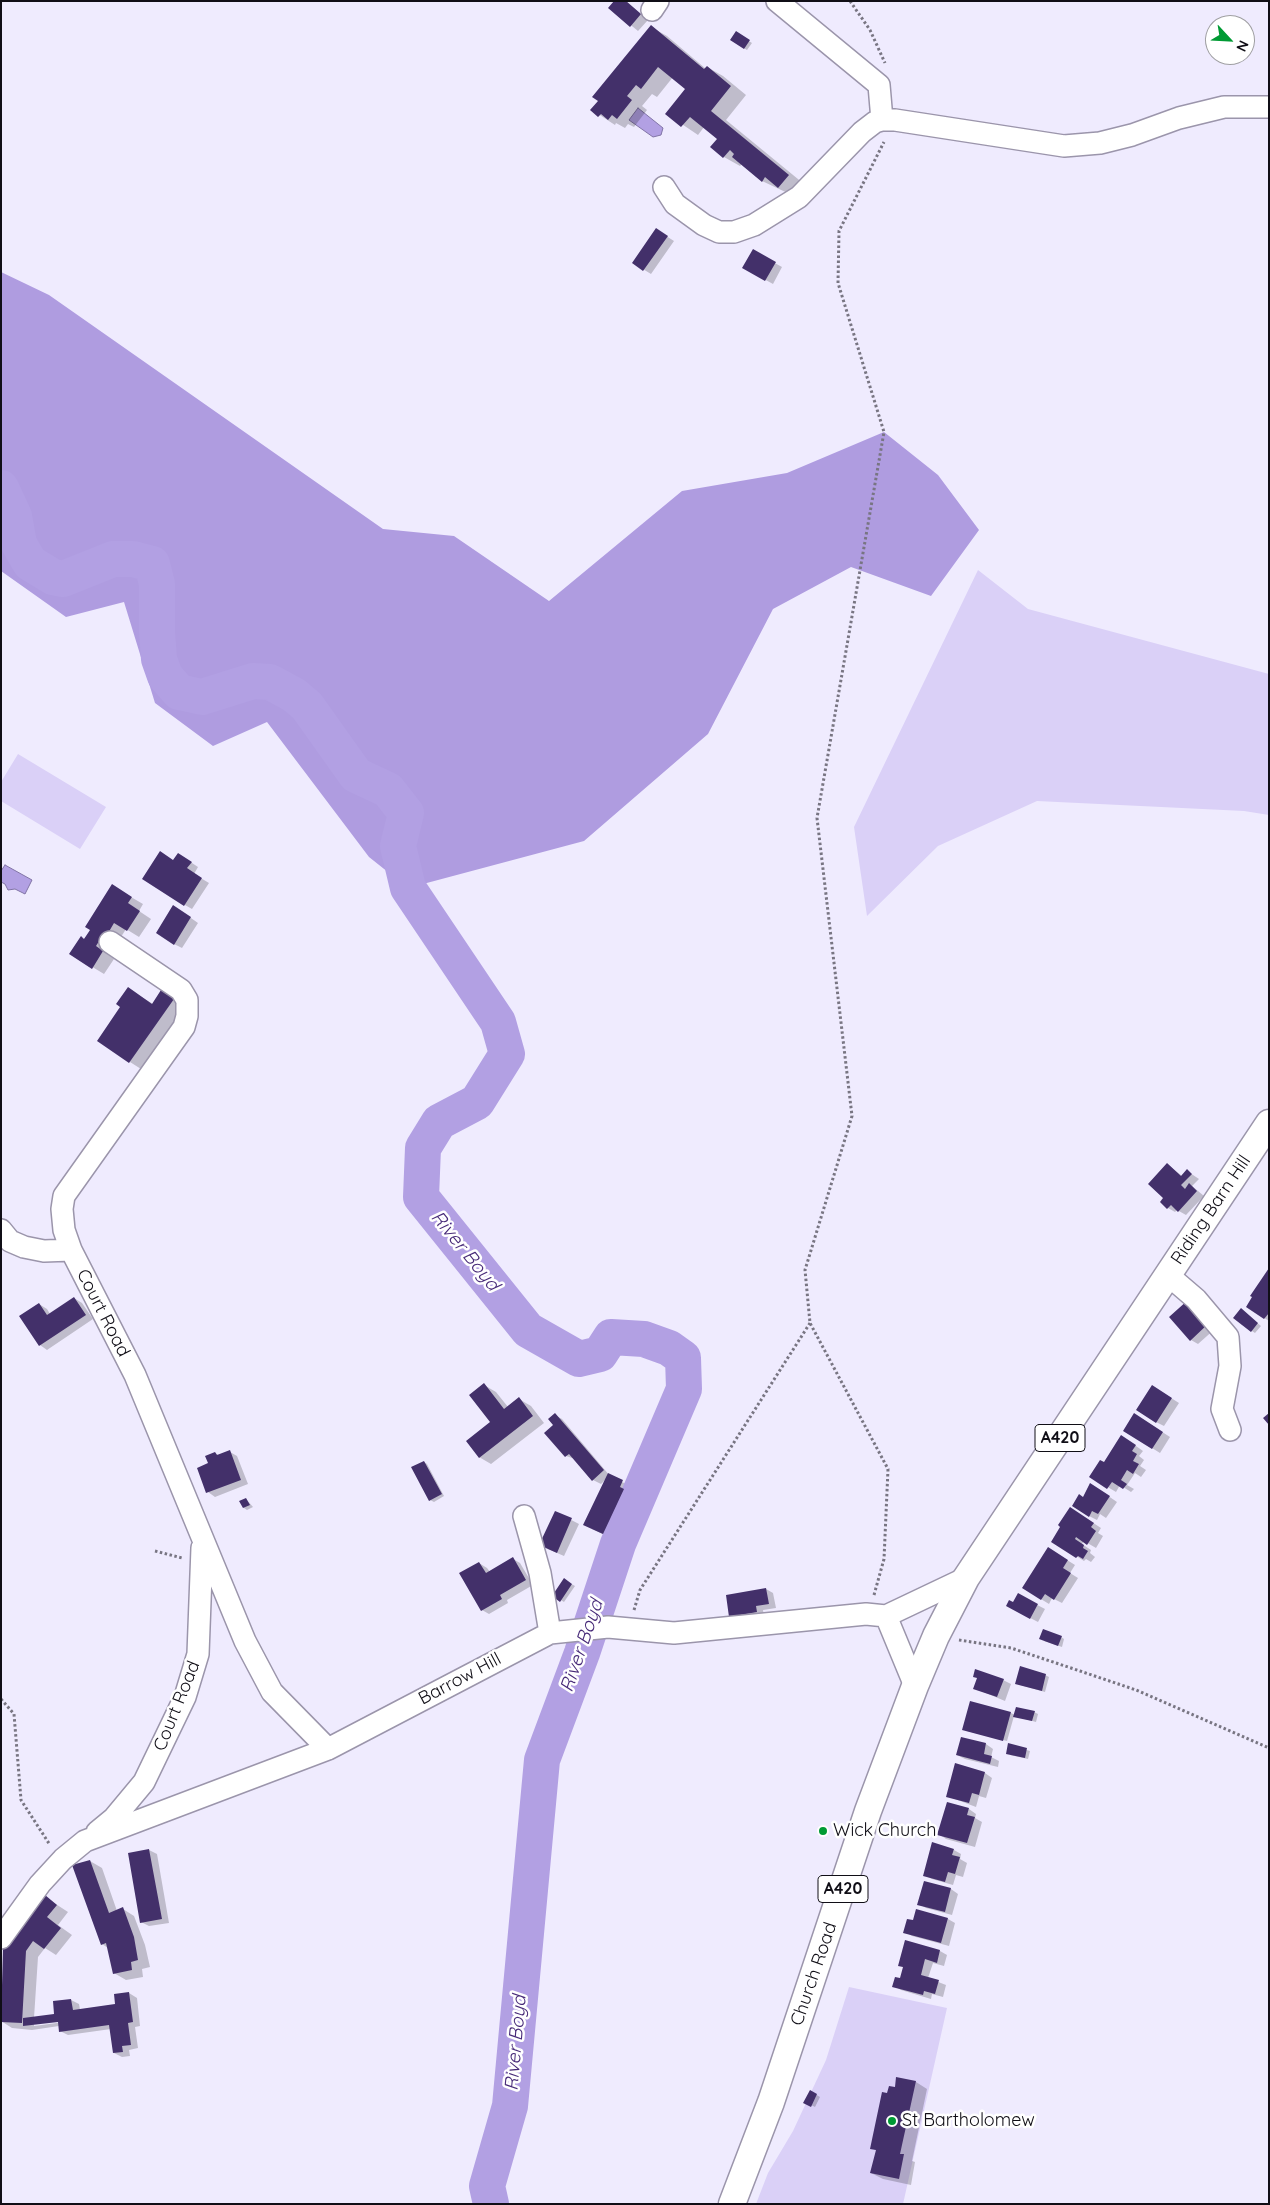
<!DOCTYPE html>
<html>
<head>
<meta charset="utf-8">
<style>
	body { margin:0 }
	#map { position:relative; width:1270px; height:2205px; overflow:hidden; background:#efebfe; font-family:Quicksand,sans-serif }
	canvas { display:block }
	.frame { position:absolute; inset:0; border:2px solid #100e16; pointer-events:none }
	.north { position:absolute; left:1205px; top:15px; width:50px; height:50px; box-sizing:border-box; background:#fff; border:1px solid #9f9fa2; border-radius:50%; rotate:115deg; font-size:14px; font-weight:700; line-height:20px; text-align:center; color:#100e16 }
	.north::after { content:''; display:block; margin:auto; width:18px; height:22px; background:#009a34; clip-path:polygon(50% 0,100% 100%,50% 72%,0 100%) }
</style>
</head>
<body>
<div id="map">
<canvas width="1270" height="2205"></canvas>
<div class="frame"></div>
<div class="north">N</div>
</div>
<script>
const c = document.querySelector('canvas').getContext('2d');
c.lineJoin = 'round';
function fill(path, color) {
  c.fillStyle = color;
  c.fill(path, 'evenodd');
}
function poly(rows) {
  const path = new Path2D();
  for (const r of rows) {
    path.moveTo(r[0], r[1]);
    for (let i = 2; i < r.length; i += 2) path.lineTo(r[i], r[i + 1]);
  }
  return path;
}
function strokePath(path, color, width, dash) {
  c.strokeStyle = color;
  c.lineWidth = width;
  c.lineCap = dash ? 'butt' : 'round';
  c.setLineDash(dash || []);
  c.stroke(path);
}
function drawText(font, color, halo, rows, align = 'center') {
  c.font = font + ' Quicksand,sans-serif';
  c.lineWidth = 5;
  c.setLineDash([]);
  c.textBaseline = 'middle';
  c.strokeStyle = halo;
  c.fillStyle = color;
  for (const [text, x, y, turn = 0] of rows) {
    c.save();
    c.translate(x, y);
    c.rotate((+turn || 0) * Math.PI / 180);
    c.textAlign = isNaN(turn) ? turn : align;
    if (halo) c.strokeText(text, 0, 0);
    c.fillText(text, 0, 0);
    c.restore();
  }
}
fill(poly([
	[978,570,1028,609,1269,674,1269,815,1244,811,1037,801,938,846,867,916,854,827],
	[18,754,106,807,80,849,1,801,1,782],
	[849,1987,947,2008,903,2204,756,2204,768,2173,793,2131,826,2060]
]), '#dad0f7');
fill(poly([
	[1,272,49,295,383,529,454,536,549,601,682,491,787,473,884,432,938,475,979,530,931,596,851,567,773,609,708,734,584,841,408,888,369,857,267,722,213,746,155,703,124,602,66,617,1,571]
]), '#af9ce0');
const water = poly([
	[638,108,663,128,661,135,653,137,629,120,638,108],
	[5,865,32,880,25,894,15,889,8,890,5,884,1,882,1,871,5,865]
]);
fill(water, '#b2a0e3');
strokePath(water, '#8174a6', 1);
fill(poly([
	[616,1,626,1,648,20,638,31,610,8],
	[651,27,667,36,706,69,707,67,723,76,746,95,726,120,804,184,794,196,762,181,742,164,740,166,724,157,712,147,718,139,704,127,698,135,667,114,687,89,673,77,657,97,652,94,642,106,647,110,634,127,628,124,625,128,616,123,615,125,592,110],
	[736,33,752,43,747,50,731,40],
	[663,234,674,241,651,274,633,263],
	[753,251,782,267,773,284,744,268],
	[186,859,198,867,194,874,209,883,192,909,185,905,174,861],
	[124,893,143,904,139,911,151,919,139,937,126,929,116,945,113,944,107,954,114,959,104,974,71,954],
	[181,911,198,923,182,948,174,944],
	[161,991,185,1006,141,1069,130,1062,140,996,153,1004],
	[1167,1164,1182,1176,1187,1171,1199,1179,1192,1186,1204,1196,1186,1215,1177,1210,1175,1212,1168,1208,1164,1198],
	[1269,1270,1269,1321,1248,1307],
	[74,1298,82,1303,93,1319,47,1350,40,1345,39,1304,47,1309,50,1314],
	[1244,1312,1261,1326,1255,1333,1252,1331],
	[1170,1317,1216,1328,1198,1344,1191,1340],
	[484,1385,496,1392,508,1407,519,1399,531,1406,544,1423,491,1464,479,1457,492,1422],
	[1160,1391,1179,1403,1164,1426,1156,1422],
	[555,1415,562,1419,610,1476,630,1486,627,1492,631,1495,611,1538,592,1529,606,1479,601,1484,593,1480,575,1459,566,1456,555,1425],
	[1142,1419,1170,1437,1160,1453,1152,1448],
	[1129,1441,1143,1451,1139,1456,1144,1460,1140,1466,1146,1470,1141,1477,1135,1473,1127,1485,1134,1489,1131,1492,1120,1485,1116,1492,1091,1477],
	[230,1452,237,1456,248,1484,215,1497,208,1492,210,1464,215,1453,220,1456],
	[424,1462,427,1464,444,1496,434,1502,430,1500],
	[1098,1489,1117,1502,1106,1518,1100,1514,1097,1520,1089,1516,1084,1499],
	[246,1499,253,1507,247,1510,244,1508],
	[556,1512,579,1524,564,1556,548,1549],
	[1078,1513,1101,1528,1098,1533,1103,1536,1096,1548,1084,1541,1082,1544,1091,1550,1090,1553,1095,1557,1091,1562,1086,1559,1084,1561,1053,1541],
	[1056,1553,1075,1565,1070,1573,1078,1578,1062,1603,1052,1598,1049,1604,1023,1588],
	[513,1559,520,1563,533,1585,507,1600,508,1603,489,1614,482,1610,479,1563,487,1568,490,1572],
	[564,1580,575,1586,564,1602,554,1596],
	[766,1589,773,1593,776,1608,763,1610,764,1616,738,1620,731,1616],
	[1018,1595,1045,1609,1038,1622,1007,1606,1013,1604],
	[1061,1637,1064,1639,1062,1647,1044,1641],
	[1045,1675,1049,1677,1045,1692,1020,1685],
	[1003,1680,1011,1684,1005,1701,974,1688],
	[1034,1712,1038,1714,1036,1722,1014,1716,1007,1741,967,1731,1011,1713,1015,1715],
	[961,1738,986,1744,993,1749,991,1757,999,1761,998,1767,965,1759,957,1755],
	[1009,1745,1030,1751,1028,1759,1010,1755],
	[956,1765,985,1773,992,1778,986,1798,979,1796,976,1807,947,1796],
	[969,1809,976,1814,975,1818,982,1822,975,1847,946,1839,939,1834],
	[149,1850,157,1854,169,1923,149,1926,141,1922],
	[954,1850,961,1854,960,1859,967,1863,963,1877,956,1875,953,1885,932,1879,924,1875],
	[90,1861,102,1868,117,1911,123,1909,134,1916,145,1945,150,1967,142,1969,143,1977,126,1980,114,1973,108,1948,102,1944],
	[924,1882,951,1889,958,1894,952,1915,926,1908,919,1904],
	[45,1897,68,1912,58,1925,72,1935,56,1955,45,1948,38,1957,34,2018,56,2015,54,2002,71,2000,79,2004,80,2010,117,2005,129,1993,137,1998,140,2026,135,2027,138,2048,129,2050,130,2056,122,2057,114,2053,111,2029,68,2035,60,2031,59,2026,32,2030,12,2028,1,2021,5,1948],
	[64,2020,64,2022,34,2026,34,2024],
	[948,1919,955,1923,949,1946,912,1936,905,1932,914,1922],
	[906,1942,940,1951,947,1955,944,1966,933,1963,928,1978,946,1985,943,1997,932,1994,931,1999,901,1990,894,1986,901,1979,904,1968,900,1965],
	[916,2082,927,2089,912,2161,915,2162,911,2185,883,2179,871,2173,877,2151,872,2148,888,2094,896,2088],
	[810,2091,820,2097,815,2107,805,2102]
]), '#0003');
strokePath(poly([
	[1,488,14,516,19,544,30,563,53,577,63,579,113,559,133,559,152,564,157,584,157,632,159,659,165,676,179,692,202,697,253,681,270,682,294,695,307,706,356,775,388,790,406,813,398,846,408,888,498,1022,507,1054,477,1102,439,1122,423,1148,421,1197,528,1330,579,1359,600,1354,611,1337,644,1339,669,1348,683,1358,684,1389,618,1544,582,1653,542,1760,510,2106,487,2186,491,2204]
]), '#b2a0e3', 36);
fill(poly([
	[614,1,626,1,641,14,630,27,608,8],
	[651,25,704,69,707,66,731,86,711,111,789,175,778,188,765,177,762,182,732,157,734,154,730,150,723,158,710,147,717,139,690,117,681,127,665,114,685,89,658,67,641,89,636,85,627,96,632,100,617,119,612,115,608,120,601,114,598,117,590,110,598,101,592,97],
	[736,31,750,40,744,49,730,40],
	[656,228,668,236,643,271,632,263],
	[753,249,776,262,765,281,742,268],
	[160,851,173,860,178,853,192,862,187,868,202,878,184,906,142,879],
	[112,884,132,897,128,903,140,911,127,931,114,923,104,940,101,938,96,946,103,951,92,969,69,954,81,936,84,939,90,930,85,927],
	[173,905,191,917,174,945,156,933],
	[128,987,152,1004,161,990,174,999,129,1063,97,1041,120,1007,116,1004],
	[1167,1163,1181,1176,1187,1169,1192,1174,1181,1185,1185,1189,1189,1183,1197,1191,1178,1212,1171,1205,1167,1209,1160,1202,1163,1198,1148,1184],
	[1269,1268,1269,1313,1264,1319,1246,1307,1252,1297,1250,1296],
	[74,1297,86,1315,39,1346,19,1316,39,1303,47,1315],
	[1188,1300,1209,1323,1190,1341,1169,1317],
	[1241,1308,1258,1323,1251,1332,1233,1318],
	[484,1383,504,1409,519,1397,533,1416,479,1458,466,1441,490,1422,469,1395],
	[1152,1385,1172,1398,1156,1423,1136,1410],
	[555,1413,604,1470,592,1481,569,1454,565,1457,544,1433,553,1425,548,1419],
	[1134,1413,1163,1432,1152,1449,1123,1431],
	[1269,1413,1269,1425,1263,1418],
	[1121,1435,1136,1445,1132,1451,1137,1454,1133,1461,1139,1464,1133,1474,1127,1470,1121,1480,1127,1484,1123,1489,1112,1482,1107,1489,1089,1477,1100,1460,1104,1462],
	[230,1450,241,1480,206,1493,197,1468,208,1463,205,1456,215,1452,217,1455],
	[424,1461,442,1494,429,1501,411,1467],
	[608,1473,623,1480,620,1487,624,1489,603,1534,583,1525],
	[1090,1483,1110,1496,1098,1514,1092,1511,1089,1517,1072,1506,1079,1494,1083,1497],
	[246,1498,250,1505,243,1508,239,1501],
	[1070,1507,1094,1523,1091,1527,1096,1531,1087,1545,1076,1537,1075,1539,1084,1545,1083,1548,1088,1551,1083,1559,1078,1556,1076,1558,1051,1542,1060,1527,1058,1525],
	[555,1511,572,1518,557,1553,539,1545],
	[1048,1547,1068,1560,1063,1568,1071,1573,1054,1600,1045,1594,1041,1600,1022,1588],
	[513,1557,526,1580,500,1595,502,1599,481,1611,459,1573,479,1562,486,1573],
	[564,1578,572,1584,560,1602,552,1596],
	[766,1588,769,1604,756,1606,757,1612,729,1617,726,1595],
	[1018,1593,1038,1604,1030,1619,1006,1606,1009,1600,1013,1602],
	[1043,1629,1062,1636,1058,1646,1039,1639],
	[1020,1666,1046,1674,1042,1691,1015,1684],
	[975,1669,1004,1679,997,1697,973,1689,977,1678,973,1677],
	[970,1701,1011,1712,1003,1741,962,1730],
	[1016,1707,1035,1711,1032,1721,1013,1717],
	[961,1737,986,1743,984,1754,992,1756,990,1764,956,1755],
	[1008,1743,1027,1748,1025,1758,1006,1754],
	[955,1763,985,1772,979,1795,972,1793,969,1803,946,1797],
	[947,1802,969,1808,967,1815,975,1817,967,1843,937,1835],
	[932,1842,954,1849,952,1855,960,1857,955,1874,948,1872,945,1882,923,1876],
	[149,1849,162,1919,140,1923,128,1853],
	[90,1860,109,1913,123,1907,134,1937,138,1960,131,1962,132,1970,113,1974,106,1943,101,1945,72,1865],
	[924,1881,951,1888,945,1912,917,1905],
	[45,1895,57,1905,47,1917,61,1928,44,1949,33,1941,26,1951,22,2023,1,2022,3,1948],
	[916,1909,948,1918,941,1943,903,1933,907,1919,913,1920],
	[905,1940,940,1950,937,1963,925,1959,921,1975,939,1980,935,1994,924,1991,923,1995,892,1987,895,1977,900,1978,903,1967,898,1966],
	[129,1992,133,2022,128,2023,131,2045,122,2046,123,2052,113,2053,109,2025,59,2032,58,2022,23,2026,23,2018,54,2014,53,2001,71,1999,73,2010,115,2004,114,1994],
	[896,2077,916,2081,900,2154,904,2154,899,2179,870,2173,876,2150,870,2149,882,2092,887,2093,889,2086,895,2087],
	[810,2090,817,2094,811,2107,803,2103]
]), '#43306a');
const minor = poly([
	[777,1,879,85,882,120],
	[652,10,658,1],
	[664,187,675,204,704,225,719,232,734,232,754,225,799,197,862,132,875,122,882,120,895,120,1064,146,1100,143,1132,135,1179,118,1224,107,1269,107],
	[110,942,181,990,187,1000,187,1016,184,1027,64,1196,62,1209,64,1230,71,1250,135,1375,245,1641,272,1692,328,1749],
	[1,1230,10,1241,24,1247,44,1251,71,1250],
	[1168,1275,1196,1299,1228,1337,1230,1366,1222,1409,1230,1430],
	[524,1516,540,1573,550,1633],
	[915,1686,886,1616,966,1578],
	[97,1832,114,1818,144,1782,185,1697,198,1654,202,1548],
	[1,1938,40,1884,63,1859,85,1841,328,1749,550,1633,608,1627,674,1633,866,1614,886,1616]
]);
const major = poly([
	[732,2204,771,2102,868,1811,915,1686,936,1636,966,1578,1269,1123]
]);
strokePath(minor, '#9b95ab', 24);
strokePath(major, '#9b95ab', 29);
strokePath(poly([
	[850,1,870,30,885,63],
	[155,1551,182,1558],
	[874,1595,884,1559,888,1469,810,1323,805,1270,852,1116,817,818,884,432,838,283,839,231,884,142],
	[634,1610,640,1590,810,1323],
	[959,1640,1011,1648,1080,1671,1136,1690,1269,1748],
	[1,1699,14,1714,21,1800,50,1845]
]), '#787582', 3, [2.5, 2.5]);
strokePath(minor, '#fff', 21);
strokePath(major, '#fff', 26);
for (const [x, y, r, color] of [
	[823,1831,5,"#009a34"],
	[892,2121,5,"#009a34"]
]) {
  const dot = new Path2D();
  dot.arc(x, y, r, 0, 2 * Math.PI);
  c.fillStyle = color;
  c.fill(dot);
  strokePath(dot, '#fff', 2);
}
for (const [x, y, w] of [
	[1060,1438,50],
	[843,1889,50]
]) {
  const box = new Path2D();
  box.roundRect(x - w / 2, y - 13.5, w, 27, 4);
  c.fillStyle = '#fff';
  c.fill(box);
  strokePath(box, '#100e16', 1);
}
drawText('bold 16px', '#100e16', null, [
	["A420",1060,1438],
	["A420",843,1889]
]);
drawText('18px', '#100e16', '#fff', [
	["Riding Barn Hill",1211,1210,-56],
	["Court Road",103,1313,63],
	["Barrow Hill",460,1679,-28],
	["Court Road",177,1706,-68],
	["Church Road",814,1974,-71]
]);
drawText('18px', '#100e16', '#fff', [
	["Wick Church",833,1831],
	["St Bartholomew",902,2121]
], 'left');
drawText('italic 19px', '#472a78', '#fff', [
	["River Boyd",465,1251,51],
	["River Boyd",582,1646,-71],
	["River Boyd",516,2043,-85]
]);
</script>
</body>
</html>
